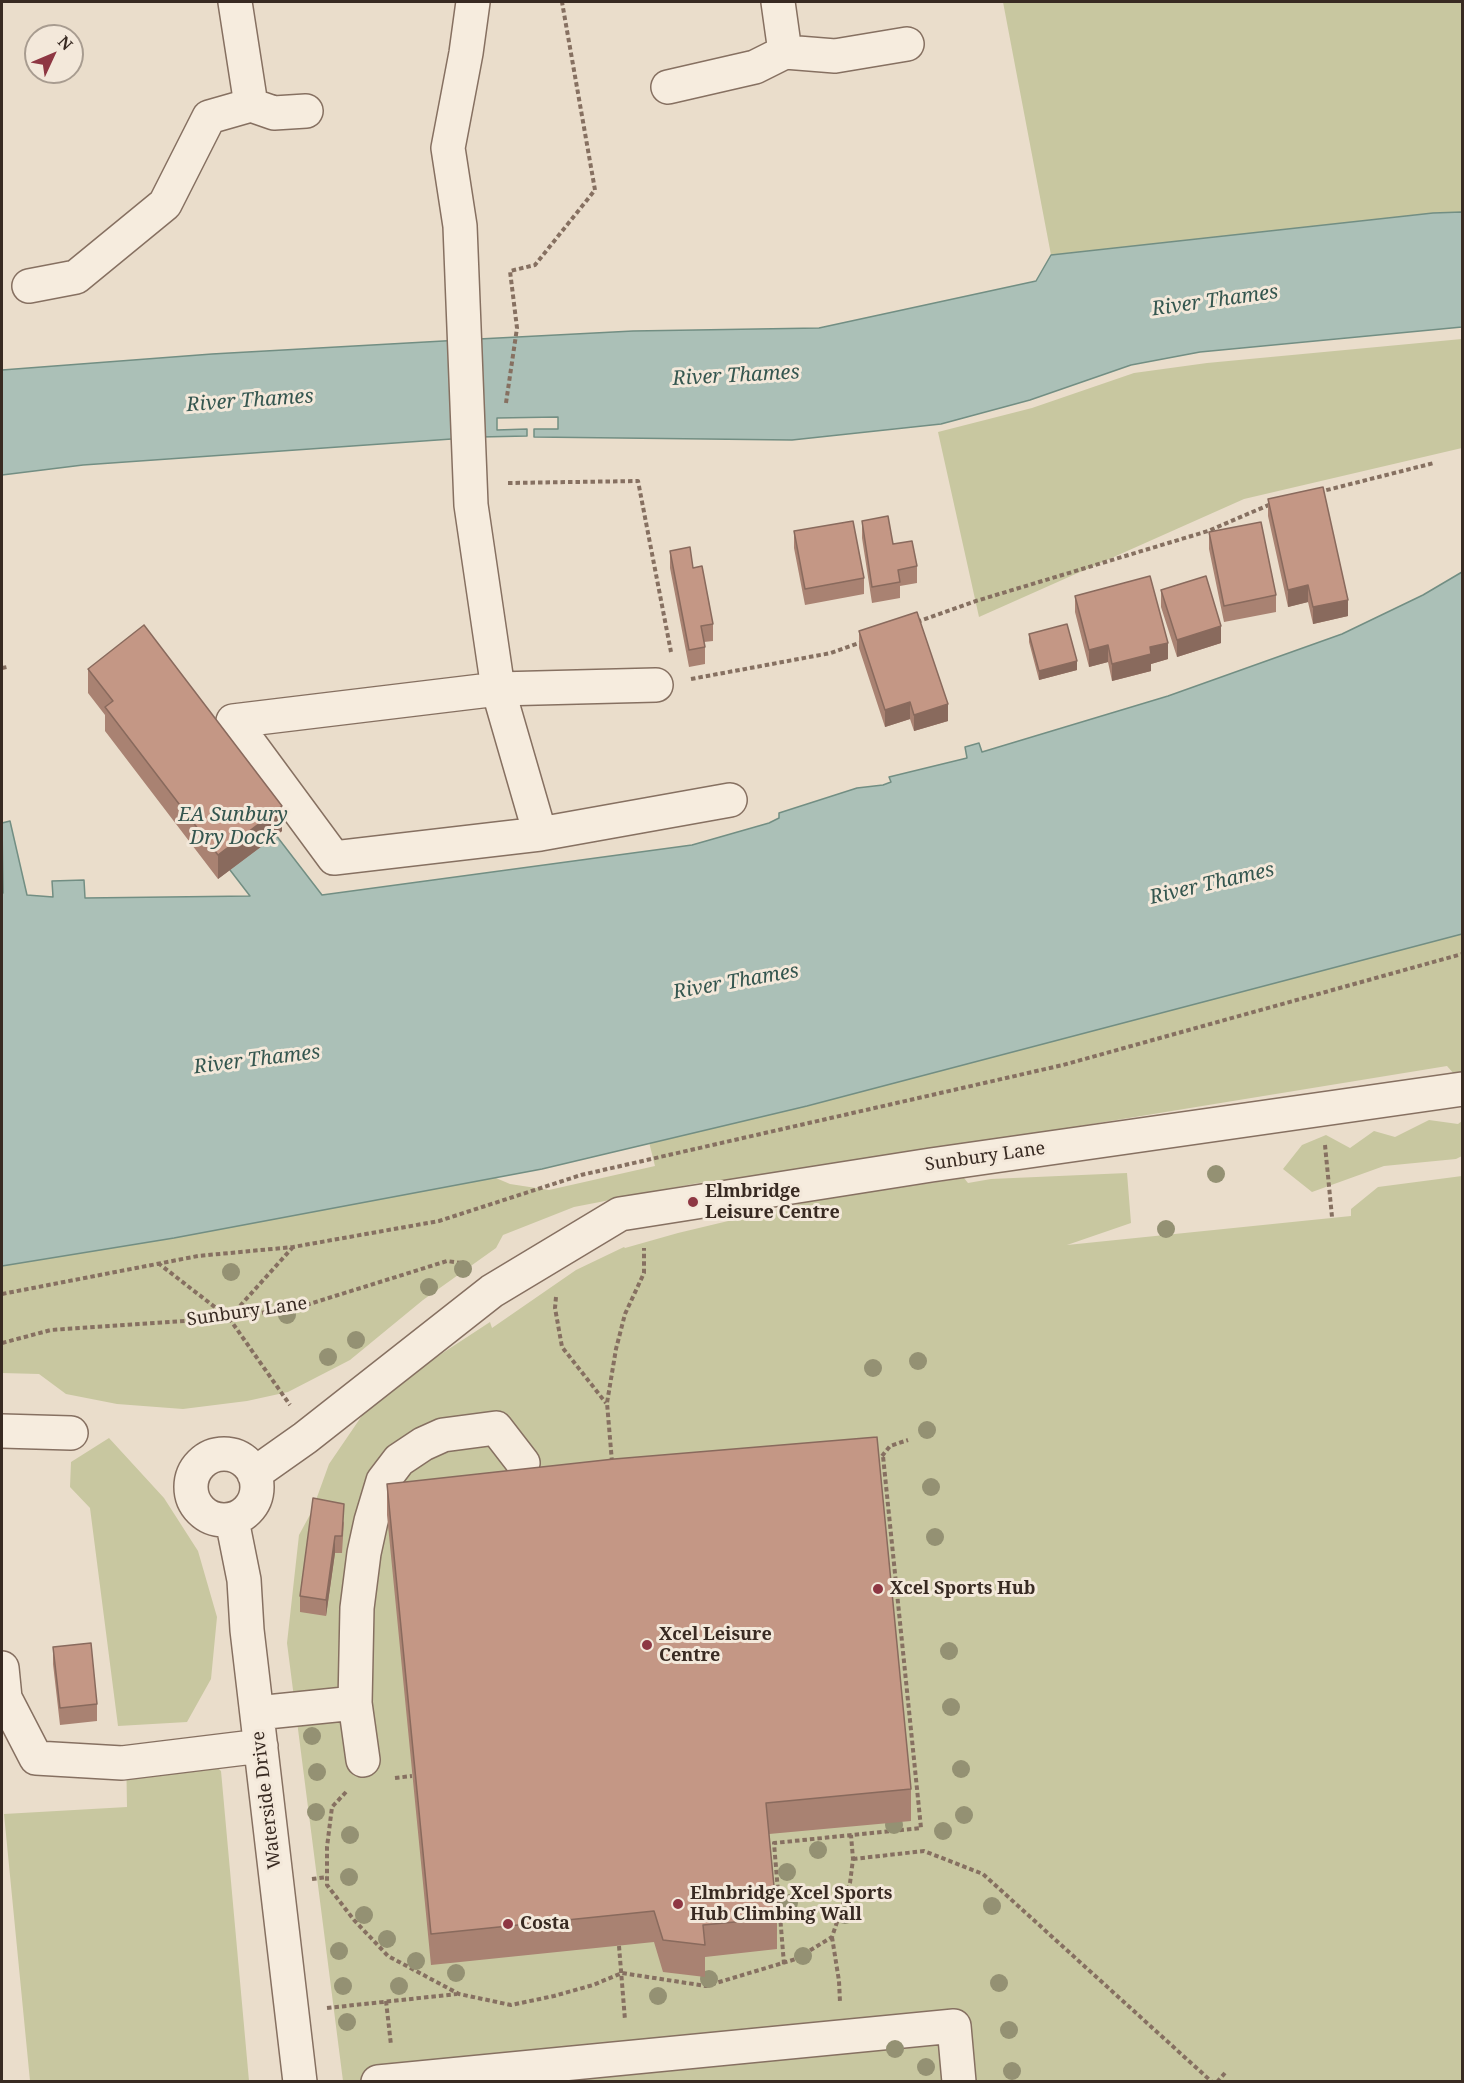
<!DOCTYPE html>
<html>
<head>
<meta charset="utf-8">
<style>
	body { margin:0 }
	#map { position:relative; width:1464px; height:2083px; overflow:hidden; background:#eaddcb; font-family:"Noto Serif",serif }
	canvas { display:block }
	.frame { position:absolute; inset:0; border:3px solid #382a22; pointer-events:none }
	.north { position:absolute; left:24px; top:24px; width:60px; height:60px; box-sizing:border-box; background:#f3e8da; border:2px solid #a89c90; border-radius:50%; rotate:46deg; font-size:16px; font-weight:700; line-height:24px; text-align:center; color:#382a22 }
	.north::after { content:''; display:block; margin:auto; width:21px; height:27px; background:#8e3743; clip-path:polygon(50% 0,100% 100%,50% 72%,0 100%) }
</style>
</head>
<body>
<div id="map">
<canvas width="1464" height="2083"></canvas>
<div class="frame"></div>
<div class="north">N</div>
</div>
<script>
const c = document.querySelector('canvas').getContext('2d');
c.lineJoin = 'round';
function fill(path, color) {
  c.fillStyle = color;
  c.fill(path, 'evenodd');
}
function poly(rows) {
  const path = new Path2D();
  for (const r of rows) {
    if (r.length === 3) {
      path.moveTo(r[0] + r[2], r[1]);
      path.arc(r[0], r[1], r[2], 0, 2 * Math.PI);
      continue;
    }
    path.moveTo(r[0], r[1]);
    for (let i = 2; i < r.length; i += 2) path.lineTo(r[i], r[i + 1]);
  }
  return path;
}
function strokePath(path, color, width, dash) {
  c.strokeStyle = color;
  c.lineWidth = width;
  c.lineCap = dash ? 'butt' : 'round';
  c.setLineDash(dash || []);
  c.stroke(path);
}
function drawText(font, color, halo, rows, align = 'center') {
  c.font = font + ' "Noto Serif",serif';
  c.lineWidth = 6;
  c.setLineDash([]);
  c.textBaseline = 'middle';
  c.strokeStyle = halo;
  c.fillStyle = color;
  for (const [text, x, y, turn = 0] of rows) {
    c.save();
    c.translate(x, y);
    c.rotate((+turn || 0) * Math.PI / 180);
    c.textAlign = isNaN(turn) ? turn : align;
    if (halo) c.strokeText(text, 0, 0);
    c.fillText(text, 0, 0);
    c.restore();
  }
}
fill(poly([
	[1003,2,1462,2,1462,212,1433,213,1051,255],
	[1462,339,1462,448,1244,499,979,617,938,432,1032,408,1134,373,1207,363],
	[1462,934,1462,1083,1447,1066,774,1176,698,1183,574,1207,503,1235,496,1248,423,1300,350,1360,288,1392,247,1401,183,1409,117,1404,66,1394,39,1374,2,1373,2,1240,463,1164,510,1184,549,1190,655,1166,642,1114],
	[1429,1120,1458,1124,1462,1121,1462,1156,1456,1159,1384,1166,1312,1192,1283,1169,1302,1145,1326,1135,1350,1148,1374,1131,1395,1137],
	[1127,1173,1131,1223,1067,1245,1351,1216,1351,1209,1378,1187,1462,1176,1462,2081,343,2081,287,1643,299,1535,312,1511,329,1464,374,1398,490,1322,492,1328,576,1270,624,1247,625,1248,678,1233,816,1200,964,1178,968,1183,991,1179],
	[109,1438,164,1498,198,1551,217,1617,211,1679,187,1722,118,1726,90,1508,70,1487,71,1462],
	[193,1746,221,1771,249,2081,30,2081,4,1814,127,1807,126,1748]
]), '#c8c7a0');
const water = poly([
	[1462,212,1462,327,1200,352,1131,365,1030,400,941,424,792,440,534,437,534,429,558,429,558,417,497,418,497,430,527,429,527,436,480,437,83,465,2,475,2,370,212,354,479,339,633,331,819,328,1036,281,1051,255,1433,213,1462,212],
	[1462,572,1462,934,807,1106,542,1169,174,1238,2,1266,2,894,3,893,2,823,10,821,27,895,53,897,52,881,84,880,85,898,250,896,230,870,162,687,322,895,692,845,769,823,779,818,779,813,857,788,883,785,891,782,889,777,967,758,965,747,979,743,982,752,1168,696,1342,634,1423,595,1462,572]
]);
fill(water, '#abc0b7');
strokePath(water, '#728e83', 1.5);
const minor = poly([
	[473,2,466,53,448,148,460,226,471,505,498,689,233,721,334,858,540,834,730,800],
	[778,2,785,52],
	[668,87,755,67,785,52,835,56,907,44],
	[251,105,274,113,306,111],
	[29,286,76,277,165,204,209,117,251,105,235,2],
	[540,834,498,689,656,685],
	[2,1431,71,1433],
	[224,1487,33],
	[254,1474,305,1438,492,1291,620,1214,931,1165,1462,1089],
	[232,1520,244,1580,247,1630,300,2082],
	[2,1668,5,1698,36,1758,122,1763,261,1746],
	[355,1703,357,1608,364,1553,371,1521,383,1481,399,1460,423,1444,443,1435,496,1428,523,1463],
	[257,1713,355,1703,363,1760],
	[378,2082,954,2026,959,2082]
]);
strokePath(minor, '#867061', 36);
strokePath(poly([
	[506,403,517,328,510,271,535,265,595,190,562,2],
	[508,483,638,481,671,652],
	[1319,492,1434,463],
	[917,622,976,601,1208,531,1271,504],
	[2,668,7,667],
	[691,679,831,653,862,642],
	[1325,1145,1332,1217],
	[158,1263,229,1318,290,1405],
	[2,1294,198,1256,293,1247,439,1221,581,1175,1063,1065,1462,954],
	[556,1297,555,1308,562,1347,606,1403],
	[230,1317,293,1247],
	[2,1343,51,1330,229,1318,303,1306,447,1261,468,1264],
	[882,1456,890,1446,908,1440],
	[612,1462,607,1403,616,1349,625,1314,644,1273,644,1248],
	[395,1778,412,1776],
	[346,1792,332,1807,327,1847,327,1885,354,1920,388,1956,459,1994,511,2005,554,1996,593,1985,622,1973,706,1986,796,1959,832,1937,850,1883,853,1859,851,1835],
	[853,1859,924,1851,983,1874,1212,2082],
	[312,1879,327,1877],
	[832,1937,839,1981,840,2002],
	[619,1946,625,2020],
	[784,1964,774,1843,921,1828,883,1456],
	[386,2001,391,2045],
	[327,2008,457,1994],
	[1217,2082,1225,2073]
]), '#867061', 4, [4.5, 3]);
strokePath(minor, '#f6ecde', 33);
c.fillStyle = '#949173';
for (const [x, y] of [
	[1216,1174],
	[1166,1229],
	[463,1269],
	[231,1272],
	[429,1287],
	[287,1315],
	[356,1340],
	[328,1357],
	[918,1361],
	[873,1368],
	[927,1430],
	[931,1487],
	[935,1537],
	[949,1651],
	[951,1707],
	[312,1736],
	[961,1769],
	[317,1772],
	[316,1812],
	[964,1815],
	[894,1825],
	[943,1831],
	[350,1835],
	[818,1850],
	[787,1872],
	[349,1877],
	[789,1903],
	[992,1906],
	[364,1915],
	[845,1915],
	[387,1939],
	[339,1951],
	[803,1956],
	[416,1961],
	[456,1973],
	[709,1979],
	[999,1983],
	[343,1986],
	[399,1986],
	[658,1996],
	[347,2022],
	[1009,2030],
	[895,2049],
	[926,2067],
	[1012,2071]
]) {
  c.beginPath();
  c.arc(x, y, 9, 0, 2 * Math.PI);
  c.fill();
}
fill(poly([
	[1268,499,1348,616,1313,624,1308,602,1288,607,1268,516],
	[862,521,893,544,917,566,917,583,900,586,900,598,872,603,862,538],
	[794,531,864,578,864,594,805,605,794,548],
	[1209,532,1276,595,1276,612,1224,622,1209,549],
	[670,551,693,568,713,624,713,641,704,642,705,647,705,664,689,667,670,568],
	[1161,590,1221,643,1177,657,1161,607],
	[1075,596,1168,659,1151,664,1151,671,1112,681,1108,662,1089,667,1075,612],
	[859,631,948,721,914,731,910,719,885,727,859,648],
	[1029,634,1077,670,1039,680,1029,642],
	[88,669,282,831,218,879,105,731,105,715,88,693],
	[387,1484,911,1789,911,1821,769,1834,777,1918,777,1949,705,1957,705,1977,663,1972,654,1942,431,1965,387,1515],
	[344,1521,342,1553,335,1553,326,1616,300,1612,300,1596],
	[53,1647,97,1704,97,1721,60,1725,53,1664]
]), '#a98272');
fill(poly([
	[1308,585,1308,602,1288,607,1288,590],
	[1348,600,1348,616,1313,624,1313,607],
	[1221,626,1221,643,1177,657,1177,640],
	[1168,643,1168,659,1151,664,1151,671,1112,681,1112,664,1150,647],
	[1108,645,1108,662,1089,667,1089,650],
	[1077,661,1077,670,1039,680,1039,671],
	[910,702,910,719,885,727,885,710],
	[948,704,948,721,914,731,914,715],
	[282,806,282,831,218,879,218,855],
	[335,1536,335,1553,326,1616,326,1600]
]), '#896a5d');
const building = poly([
	[1323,487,1348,600,1313,607,1308,585,1288,590,1268,499,1323,487],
	[888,516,893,544,912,541,917,566,898,570,900,582,872,587,862,521,888,516],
	[853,521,864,578,805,589,794,531,853,521],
	[1261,522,1276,595,1224,606,1209,532,1261,522],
	[690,547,693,568,702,566,713,624,701,626,705,647,689,650,670,551,690,547],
	[1150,576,1168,643,1150,647,1151,654,1112,664,1108,645,1089,650,1075,596,1150,576],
	[1206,576,1221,626,1177,640,1161,590,1206,576],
	[917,612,948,704,914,715,910,702,885,710,859,631,917,612],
	[1067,624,1077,661,1039,671,1029,634,1067,624],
	[144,625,282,806,218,855,105,707,113,701,88,669,144,625],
	[877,1437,911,1789,766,1803,777,1918,703,1925,705,1945,663,1940,654,1911,431,1934,387,1484,614,1459,877,1437],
	[313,1498,344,1504,342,1536,335,1536,326,1600,300,1596,313,1498],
	[91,1643,97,1704,60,1708,53,1647,91,1643]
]);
fill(building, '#c49785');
strokePath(building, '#896a5d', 1.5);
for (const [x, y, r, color] of [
	[693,1202,6,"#8e3743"],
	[878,1589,6,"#8e3743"],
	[647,1645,6,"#8e3743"],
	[678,1904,6,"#8e3743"],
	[508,1924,6,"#8e3743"]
]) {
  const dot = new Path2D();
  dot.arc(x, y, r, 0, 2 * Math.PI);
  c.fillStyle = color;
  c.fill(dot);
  strokePath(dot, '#f3e8da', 2);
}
drawText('18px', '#382a22', '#f3e8da', [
	["Sunbury Lane",985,1157,-8],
	["Sunbury Lane",247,1312,-8],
	["Waterside Drive",267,1800,-97]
]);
drawText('bold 18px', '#382a22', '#f3e8da', [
	["Elmbridge",705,1192],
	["Leisure Centre",705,1213],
	["Xcel Sports Hub",890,1589],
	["Xcel Leisure",659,1635],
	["Centre",659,1656],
	["Elmbridge Xcel Sports",690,1894],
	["Hub Climbing Wall",690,1915],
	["Costa",520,1924]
], 'left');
drawText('italic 20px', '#34564f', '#f3e8da', [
	["River Thames",1215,301,-8],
	["River Thames",736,376,-3],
	["River Thames",250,401,-4],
	["EA Sunbury",233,815],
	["Dry Dock",233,838],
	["River Thames",1212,884,-13],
	["River Thames",736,982,-10],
	["River Thames",257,1060,-7]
]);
</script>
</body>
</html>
